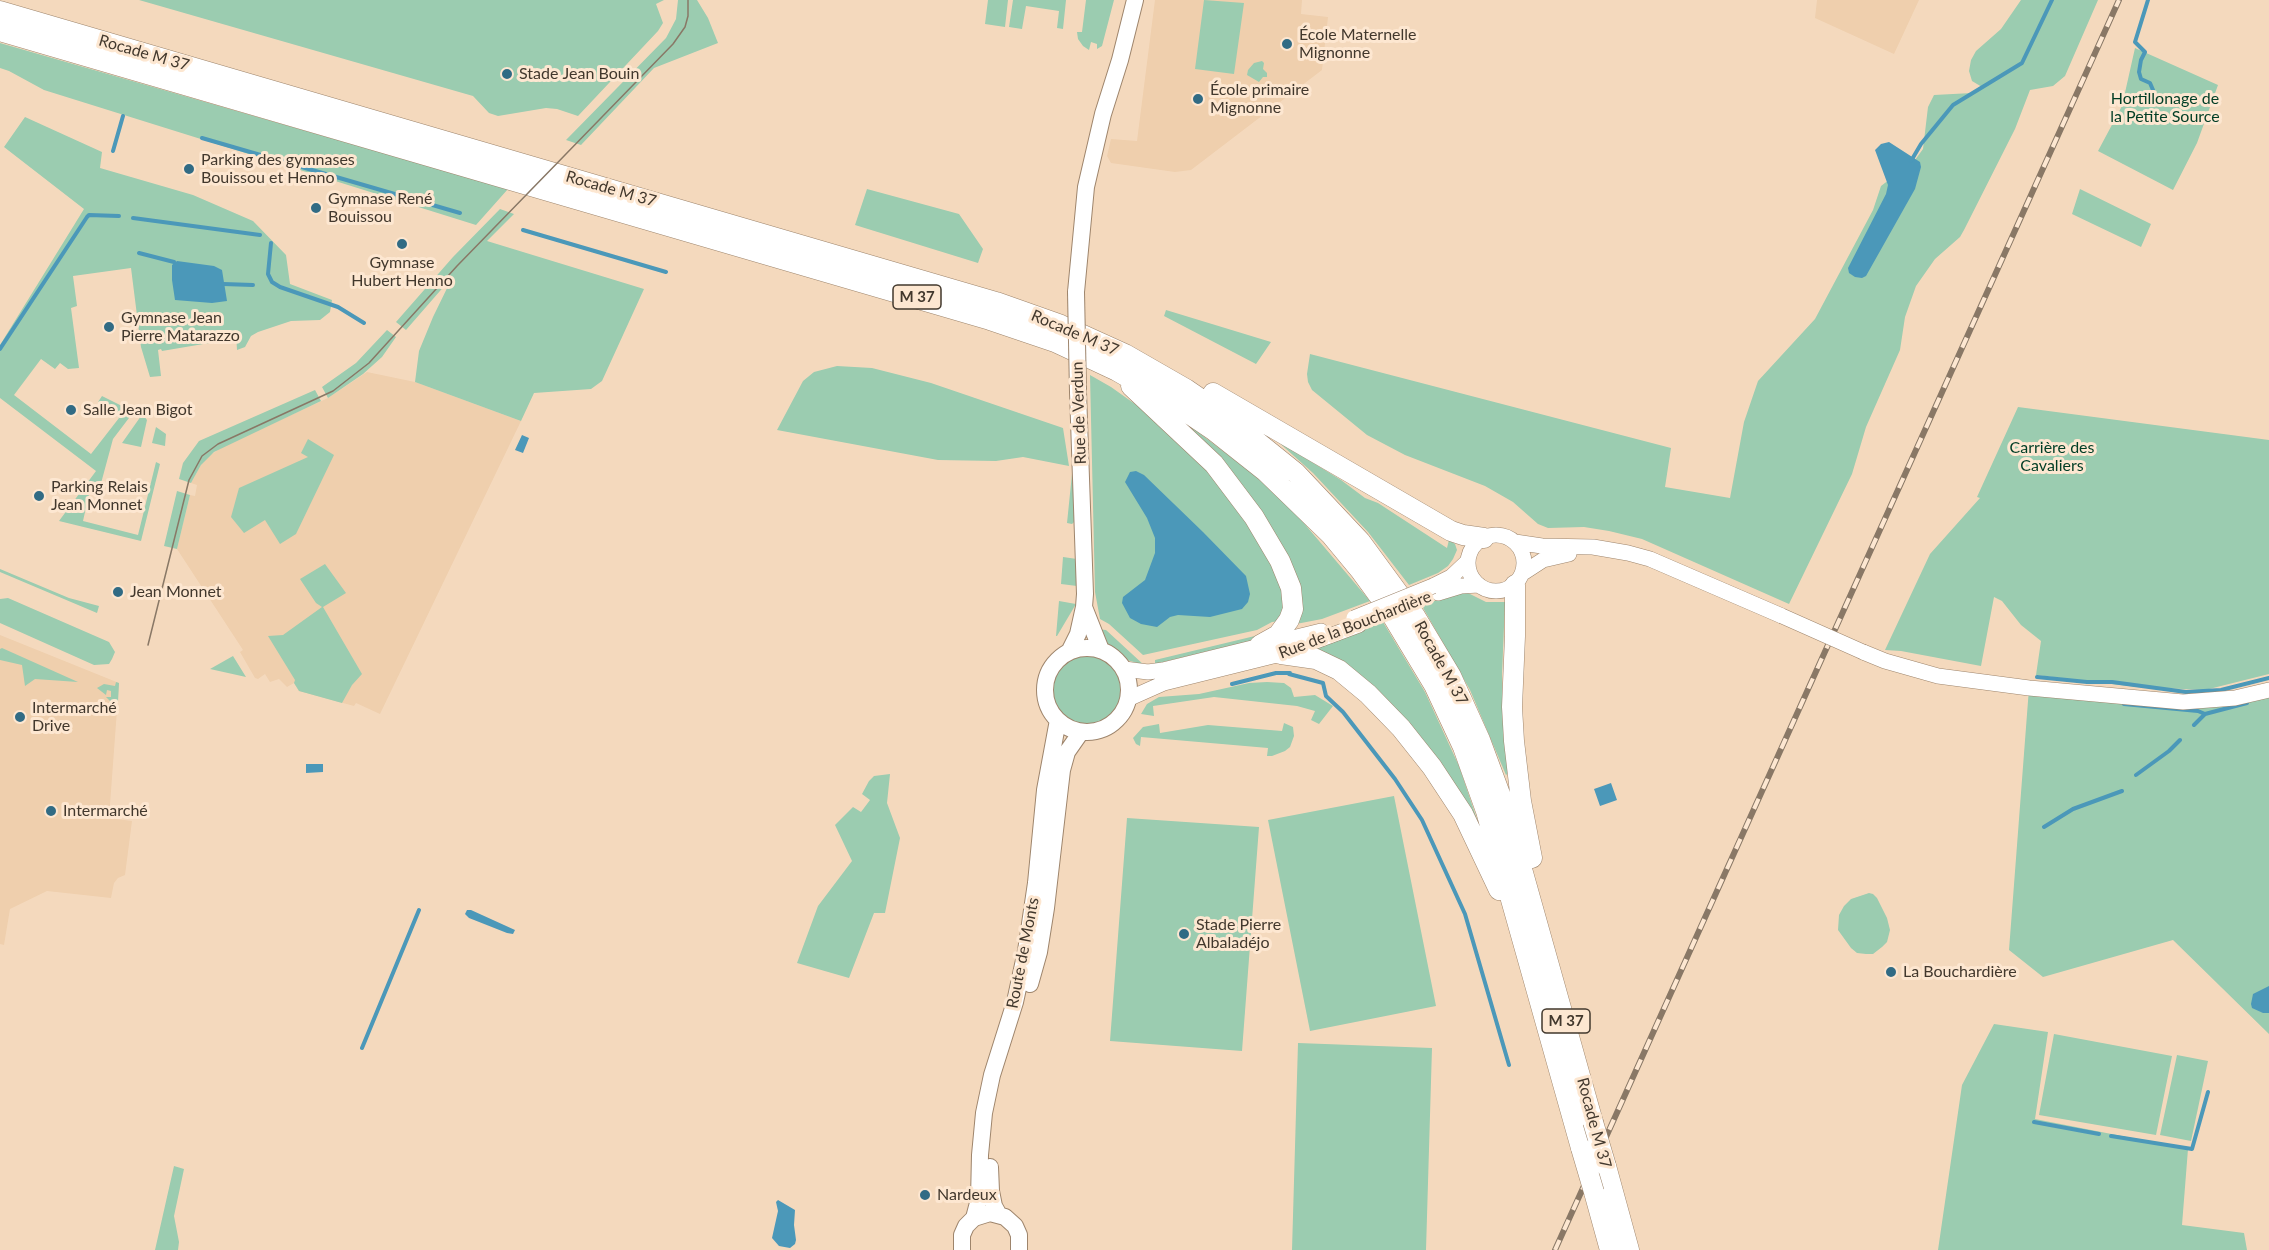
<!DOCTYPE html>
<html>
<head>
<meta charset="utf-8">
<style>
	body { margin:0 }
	canvas { display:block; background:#f4d9bd }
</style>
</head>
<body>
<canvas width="2269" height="1250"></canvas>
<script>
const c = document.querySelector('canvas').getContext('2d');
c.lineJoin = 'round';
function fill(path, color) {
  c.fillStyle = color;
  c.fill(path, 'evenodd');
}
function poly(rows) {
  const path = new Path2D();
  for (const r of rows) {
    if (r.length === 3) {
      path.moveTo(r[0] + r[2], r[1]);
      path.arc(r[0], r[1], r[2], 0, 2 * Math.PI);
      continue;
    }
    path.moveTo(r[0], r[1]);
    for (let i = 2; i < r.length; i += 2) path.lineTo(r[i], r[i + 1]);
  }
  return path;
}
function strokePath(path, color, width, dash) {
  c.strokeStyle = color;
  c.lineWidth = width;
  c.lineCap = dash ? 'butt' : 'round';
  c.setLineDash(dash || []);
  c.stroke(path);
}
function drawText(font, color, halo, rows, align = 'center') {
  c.font = font + ' Lato,sans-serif';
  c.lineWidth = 6;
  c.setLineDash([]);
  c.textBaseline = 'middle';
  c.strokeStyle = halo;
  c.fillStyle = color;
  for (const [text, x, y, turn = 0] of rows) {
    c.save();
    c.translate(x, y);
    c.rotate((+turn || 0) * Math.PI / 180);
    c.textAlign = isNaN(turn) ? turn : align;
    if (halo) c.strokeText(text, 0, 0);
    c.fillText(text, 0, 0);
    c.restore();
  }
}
fill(poly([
	[1155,0,1302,0,1301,14,1328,17,1322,70,1191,170,1175,172,1111,163,1107,156,1111,139,1137,141],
	[1817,0,1919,0,1894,54,1815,18],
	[367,372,415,382,521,421,380,714,356,703,354,706,299,691,294,683,287,687,279,679,270,682,265,674,258,679,255,678,240,652,243,650,177,549,190,495,195,496,197,485,191,483,201,465,209,456,224,446,328,398],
	[0,635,119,683,109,818,132,821,125,875,118,878,114,883,111,898,47,891,10,909,4,945,0,944]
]), '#efcfad');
fill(poly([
	[139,0,664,0,656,4,663,23,658,31,578,116,557,109,546,108,498,116,489,113,473,96],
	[678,0,697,0,708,18,718,43,654,68,581,145,566,140,666,38,676,19],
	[988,0,1008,0,1005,27,985,24],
	[1013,0,1066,0,1063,29,1057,28,1059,11,1026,6,1022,29,1009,27],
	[1086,0,1114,0,1102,46,1097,49,1097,44,1091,42,1089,50,1083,46,1078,39,1077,32,1082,32],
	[1204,0,1244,3,1234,74,1195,69],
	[2021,0,2098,0,2065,76,2053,86,2030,90,2015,129,1964,230,1960,237,1935,259,1916,286,1905,317,1900,350,1866,427,1852,474,1789,604,1642,539,1609,531,1584,527,1548,528,1538,524,1513,502,1485,486,1405,455,1367,435,1312,390,1308,382,1307,374,1310,354,1671,448,1665,487,1730,498,1744,422,1758,381,1815,319,1873,210,1881,186,1915,160,1923,149,1928,107,1934,95,1972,93,1982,87,1972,81,1969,71,1971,60,1976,51,2001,29],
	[0,43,508,189,476,225,44,90,9,71,0,68],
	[2135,48,2218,85,2197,143,2173,190,2098,151,2122,106],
	[1262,61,1264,63,1263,69,1267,73,1267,77,1263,77,1259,82,1247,75,1248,70,1254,63],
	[25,117,102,152,100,168,193,195,253,221,286,255,290,284,332,300,330,312,320,320,291,321,258,332,251,336,245,347,237,350,236,333,227,334,227,340,162,351,161,349,158,350,161,376,150,377,141,347,131,268,73,276,77,306,71,308,79,368,68,369,60,363,55,369,41,359,14,395,91,454,119,418,98,402,102,396,132,411,132,414,113,439,100,487,91,485,83,521,138,535,156,462,160,464,141,541,59,521,96,471,0,398,0,345,84,209,4,147],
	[867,189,959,214,983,249,978,263,855,225],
	[2080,189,2151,224,2141,247,2072,214],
	[500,209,514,214,487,241,644,289,602,381,591,389,534,393,521,421,415,382,419,351,433,317,453,276,406,330,396,322,453,257],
	[1166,310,1271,342,1256,364,1164,316],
	[387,330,396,337,382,357,363,374,328,398,322,387,356,363],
	[837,366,872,368,931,383,1063,428,1069,466,1023,457,996,461,938,460,777,430,803,381,814,372],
	[1090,375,1111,387,1149,414,1196,455,1259,537,1285,590,1285,605,1280,621,1272,622,1257,630,1143,655,1109,624,1100,619,1095,592],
	[315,390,321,401,214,452,201,465,191,483,179,479,183,463,199,441],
	[2018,407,2269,440,2269,674,2205,690,2137,687,2036,675,2041,641,2021,625,2002,601,1994,597,1981,666,1901,651,1885,650,1930,554,1980,498,1977,497],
	[141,416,144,416,147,420,141,447,122,443],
	[1186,423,1252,473,1297,515,1370,601,1322,619,1296,624,1298,606],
	[156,427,166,434,165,446,152,443],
	[308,439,334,455,296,534,280,544,265,520,244,533,231,517,239,488,308,457,301,453],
	[1276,440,1341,480,1365,498,1378,503,1447,548,1449,540,1455,544,1457,550,1453,559,1448,566,1438,573,1409,585,1368,532,1313,473],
	[1072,474,1075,521,1072,524,1067,523],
	[177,491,190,495,177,549,164,546],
	[1063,557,1077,559,1077,586,1061,584],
	[325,564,346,593,323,607,362,674,352,685,342,703,299,691,294,683,295,680,268,636,283,635,322,607,316,603,300,579],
	[0,569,69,598,99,606,97,613,0,572],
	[1457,592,1466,592,1486,602,1505,602,1502,675,1503,726,1510,772,1506,775,1470,690,1422,606],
	[8,598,109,642,115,652,112,659,109,664,94,665,0,623,0,599],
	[1059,601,1076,604,1057,636,1056,636],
	[1383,622,1425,692,1459,766,1482,834,1453,789,1314,650],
	[1096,629,1106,630,1144,665,1127,660,1103,641],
	[1259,635,1262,638,1155,664,1155,660],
	[2,648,78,682,35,679,25,686,22,665,0,660,0,649],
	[1087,689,35],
	[233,656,246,677,210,669],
	[116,682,119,683,118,702,110,701,106,697,111,697,111,691,107,690,106,695,97,688,104,684,115,686],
	[1267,682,1284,683,1291,688,1294,697,1315,695,1333,706,1319,724,1311,720,1315,711,1297,706,1214,697,1153,706,1154,716,1141,714,1147,704,1159,697,1199,694,1249,683],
	[2269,686,2269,1034,2173,940,2043,977,2009,950,2029,688,2183,702],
	[1284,723,1293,727,1294,736,1290,747,1285,751,1272,756,1267,756,1268,748,1141,737,1140,746,1136,744,1133,738,1143,727,1159,724,1160,733,1208,725,1282,731],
	[890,774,887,803,900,838,885,913,874,913,849,978,797,963,818,906,852,861,835,825,853,807,861,812,870,800,862,794,869,781,874,776],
	[1394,796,1436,1006,1310,1031,1268,820],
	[1127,818,1259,827,1242,1051,1110,1041],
	[1869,893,1873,894,1877,898,1887,918,1890,930,1887,942,1882,947,1873,954,1866,954,1857,953,1851,948,1838,930,1839,915,1844,906,1851,899],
	[1994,1024,2048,1032,2035,1119,2188,1149,2182,1225,2244,1233,2247,1250,1938,1250,1962,1085],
	[2054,1034,2172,1056,2156,1135,2039,1115],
	[1298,1043,1432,1048,1426,1250,1292,1250],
	[2177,1055,2208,1061,2191,1141,2160,1135],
	[174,1166,184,1169,174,1216,179,1242,178,1250,155,1250]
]), '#9bccb0');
fill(poly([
	[1889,142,1920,162,1921,167,1915,189,1866,276,1862,278,1855,277,1849,273,1848,268,1886,194,1888,185,1875,150,1881,144],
	[177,261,214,266,222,270,227,301,212,303,175,300,172,280,172,265],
	[522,435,529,438,523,453,515,450],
	[1136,471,1144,475,1203,532,1246,576,1250,594,1248,602,1242,609,1210,617,1178,615,1170,617,1157,627,1141,624,1130,618,1122,603,1123,597,1145,580,1155,553,1155,538,1147,518,1125,482,1130,472],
	[306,764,323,764,323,772,306,773],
	[1611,783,1617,800,1600,806,1594,789],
	[467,910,471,910,515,930,513,934,507,933,469,918,465,914],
	[2269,986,2269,1013,2263,1013,2252,1008,2251,1004,2253,994],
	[778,1200,795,1210,794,1225,796,1240,795,1244,790,1248,779,1246,772,1238,778,1211,776,1202]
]), '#4b98b9');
strokePath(poly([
	[2148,0,2135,42,2145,52,2141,60,2139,72,2141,79,2150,83,2156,97,2167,99],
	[202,138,460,213],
	[113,151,123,116],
	[1911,161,1921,144,1953,105,2022,63,2052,0],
	[133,218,260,235],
	[523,230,666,272],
	[271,243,268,274,272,282,280,287,338,307,364,323],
	[139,253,174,262],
	[223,284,253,285],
	[0,349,87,217,89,215,119,216],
	[1289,674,1323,683,1326,696,1343,712,1395,779,1422,820,1465,914,1509,1065],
	[2037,677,2087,682,2112,682,2186,692,2221,690,2269,678],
	[1232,684,1276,673,1290,673],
	[2124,704,2198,711,2205,714,2247,703],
	[2194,725,2205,714],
	[2136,775,2169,751,2180,740],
	[2044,827,2073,809,2122,791],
	[362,1048,419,910],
	[2034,1122,2099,1134],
	[2111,1136,2192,1149,2208,1092]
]), '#4b98b9', 4);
const tertiary = poly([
	[1496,563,28],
	[1515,542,1542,546,1593,547,1628,553,1650,559,1782,616],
	[1523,573,1543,560,1569,554],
	[1433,586,1451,577,1468,561],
	[1438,593,1461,586,1479,585],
	[1863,652,1885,661,1938,676,2029,688,2183,702,2235,698,2269,690],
	[1124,669,1148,672,1163,670,1321,631],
	[1128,699,1164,683,1281,654,1359,625]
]);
const secondary = poly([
	[1076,292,1086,187,1103,114,1120,60,1135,0],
	[1084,607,1101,650],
	[1087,690,42],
	[1069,652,1078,634,1084,607,1085,594,1078,392],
	[1030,984,1039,952,1046,908,1062,770,1067,752,1081,732],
	[990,1167,991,1191,994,1206,999,1215],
	[974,1218,979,1199,980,1155,984,1113,992,1075,1015,1002,1026,951,1036,883,1045,790,1058,720],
	[962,1250,962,1235,966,1226,974,1218,990,1213,1005,1217,1015,1226,1019,1235,1019,1250]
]);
const trunk = poly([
	[0,11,996,302,1061,325,1125,354,1186,389,1224,415,1296,473,1360,541,1415,616,1451,676,1480,740,1504,805,1593,1122],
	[0,31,990,320,1055,342,1117,371,1176,405,1213,430,1266,472,1331,535,1360,570,1387,607,1434,685,1463,747,1486,811,1581,1148],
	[1131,386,1214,464,1254,517,1280,561,1291,588,1293,609,1289,620,1278,635,1260,645],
	[1213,393,1451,531,1463,535,1484,538],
	[1515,585,1515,636,1512,707,1514,741,1521,801,1532,858],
	[1281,654,1316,659,1339,670,1368,694,1401,728,1432,767,1463,814,1499,890],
	[1606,1166,1629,1250],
	[1594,1192,1610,1250]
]);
strokePath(tertiary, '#9e856c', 16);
strokePath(secondary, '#9e856c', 18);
strokePath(trunk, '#9e856c', 21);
strokePath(tertiary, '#fff', 15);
strokePath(secondary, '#fff', 16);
strokePath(trunk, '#fff', 20);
strokePath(poly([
	[148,645,189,480,202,456,218,444,333,391,369,363,457,266,673,44,685,27,688,16,688,0]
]), '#897866', 1.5);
const rail = poly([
	[1555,1250,2119,0]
]);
strokePath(rail, '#897866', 6);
strokePath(rail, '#fde7d1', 4, [11]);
const tertiaryBridge = poly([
	[1782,616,1863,652],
	[1354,618,1433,586]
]);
const secondaryBridge = poly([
	[1076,292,1078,392]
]);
const trunkBridge = poly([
	[1593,1122,1606,1166],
	[1581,1148,1594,1192]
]);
strokePath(tertiaryBridge, '#9e856c', 16, []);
strokePath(secondaryBridge, '#9e856c', 18, []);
strokePath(trunkBridge, '#9e856c', 21, []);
strokePath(tertiaryBridge, '#fff', 15);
strokePath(secondaryBridge, '#fff', 16);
strokePath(trunkBridge, '#fff', 20);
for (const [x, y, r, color] of [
	[1287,44,6,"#316b84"],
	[507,74,6,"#316b84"],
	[1198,99,6,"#316b84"],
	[189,169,6,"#316b84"],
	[316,208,6,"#316b84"],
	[402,244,6,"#316b84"],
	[109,327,6,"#316b84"],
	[71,410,6,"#316b84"],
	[39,496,6,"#316b84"],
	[118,592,6,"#316b84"],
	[20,717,6,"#316b84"],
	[51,811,6,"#316b84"],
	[1184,934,6,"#316b84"],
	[1891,972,6,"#316b84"],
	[925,1195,6,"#316b84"]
]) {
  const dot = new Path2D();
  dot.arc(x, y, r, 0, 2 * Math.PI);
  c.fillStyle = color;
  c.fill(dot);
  strokePath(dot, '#fde7d1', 2);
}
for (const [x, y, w] of [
	[917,297,48],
	[1566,1021,48]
]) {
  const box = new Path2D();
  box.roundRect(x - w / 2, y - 12, w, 24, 4.5);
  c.fillStyle = '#fde7d1';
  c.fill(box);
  strokePath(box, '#42382d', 1.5);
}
drawText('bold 15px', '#42382d', null, [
	["M 37",917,297],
	["M 37",1566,1021]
]);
drawText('16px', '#42382d', '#fde7d1', [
	["École Maternelle",1299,35],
	["Mignonne",1299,53],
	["Stade Jean Bouin",519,74],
	["École primaire",1210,90],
	["Mignonne",1210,108],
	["Parking des gymnases",201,160],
	["Bouissou et Henno",201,178],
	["Gymnase René",328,199],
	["Bouissou",328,217],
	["Gymnase",402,263,"center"],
	["Hubert Henno",402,281,"center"],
	["Gymnase Jean",121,318],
	["Pierre Matarazzo",121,336],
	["Salle Jean Bigot",83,410],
	["Parking Relais",51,487],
	["Jean Monnet",51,505],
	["Jean Monnet",130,592],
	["Intermarché",32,708],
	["Drive",32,726],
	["Intermarché",63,811],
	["Stade Pierre",1196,925],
	["Albaladéjo",1196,943],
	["La Bouchardière",1903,972],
	["Nardeux",937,1195]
], 'left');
drawText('16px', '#42382d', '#fde7d1', [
	["Rocade M 37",144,53,16],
	["Rocade M 37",611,189,16],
	["Rocade M 37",1075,333,23],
	["Rue de Verdun",1079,413,-92],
	["Rue de la Bouchardière",1355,625,-21],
	["Rocade M 37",1441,663,61],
	["Route de Monts",1023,953,-79],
	["Rocade M 37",1594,1123,75]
]);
drawText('16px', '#003d25', '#fde7d1', [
	["Hortillonage de",2165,99],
	["la Petite Source",2165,117],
	["Carrière des",2052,448],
	["Cavaliers",2052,466]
]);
</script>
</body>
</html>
